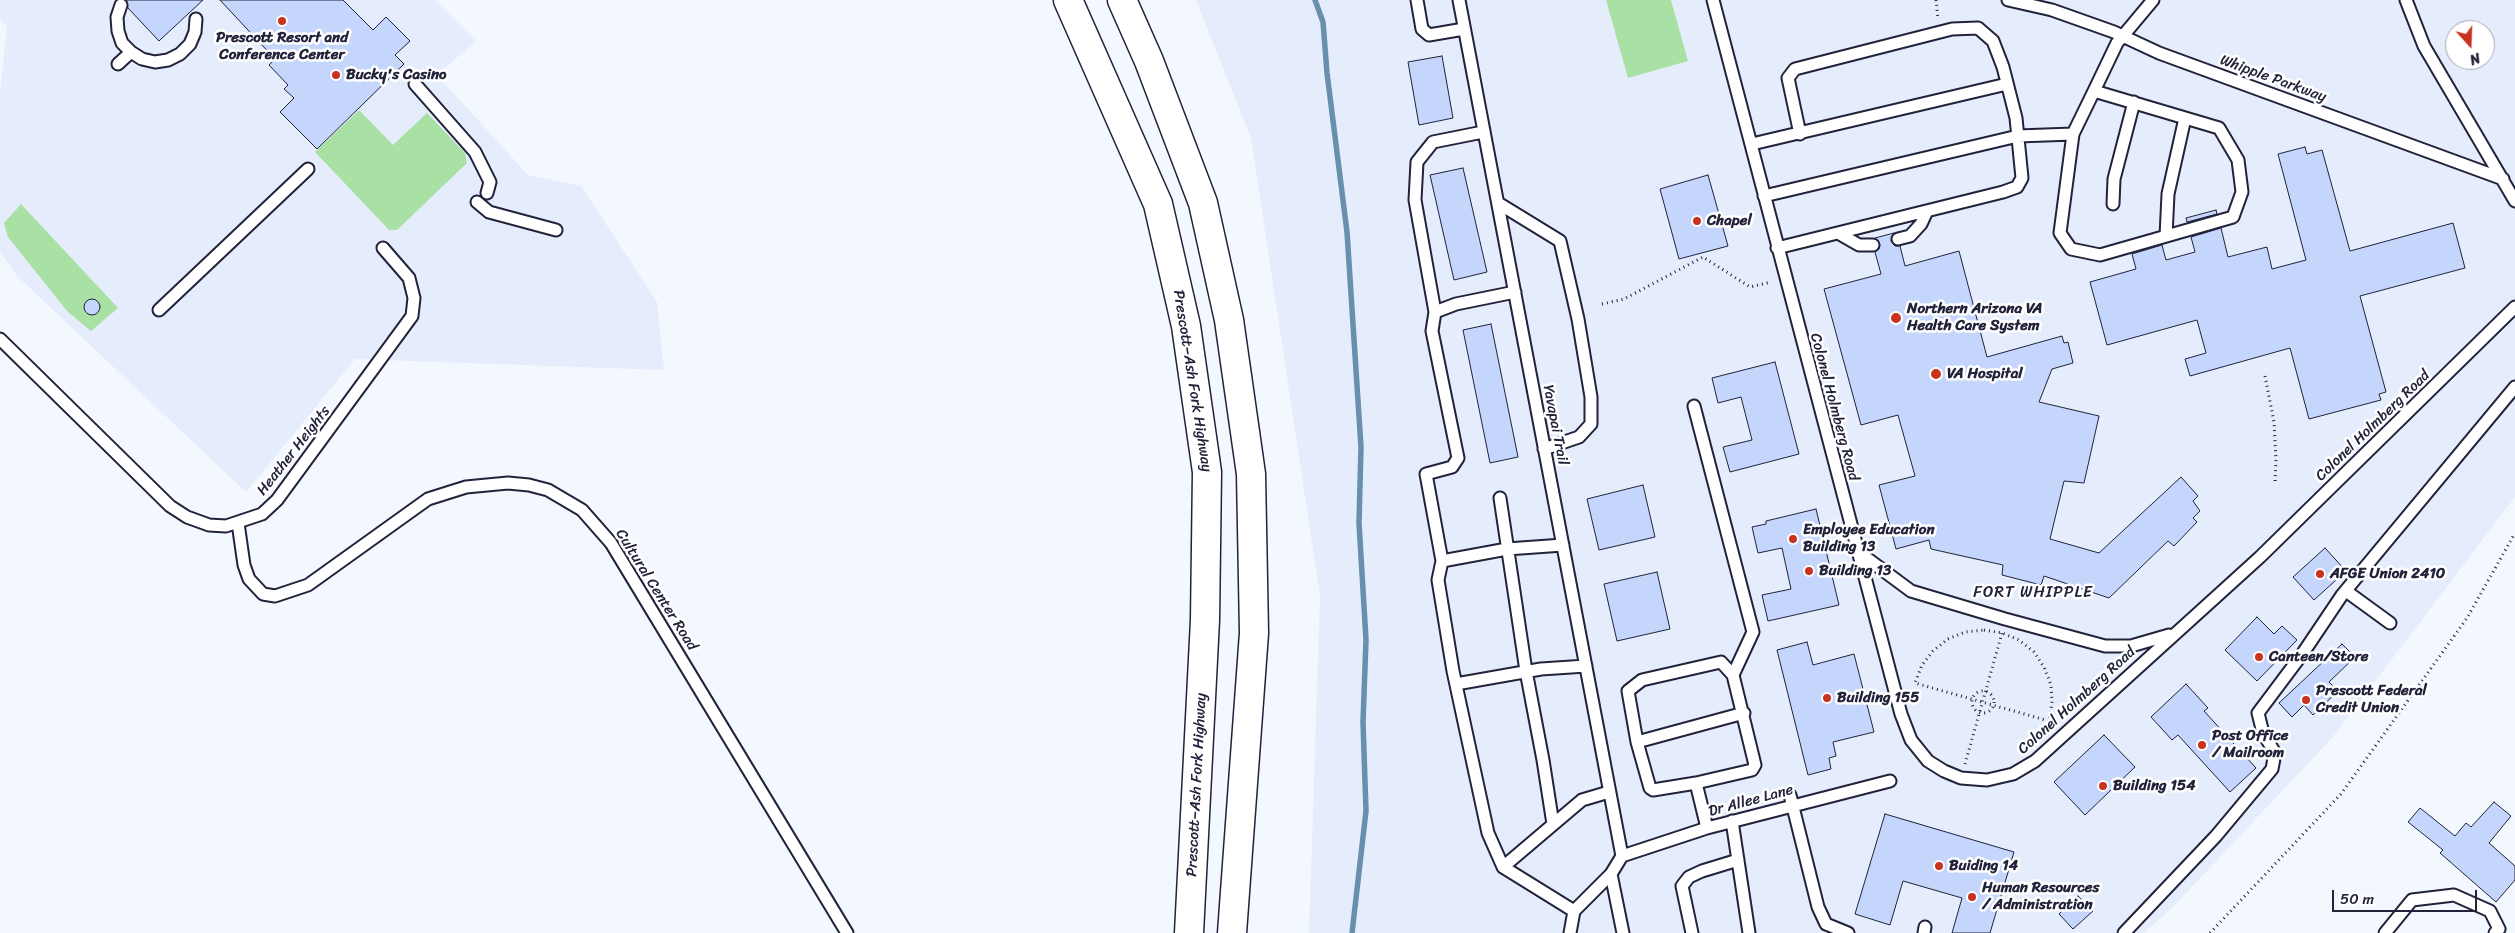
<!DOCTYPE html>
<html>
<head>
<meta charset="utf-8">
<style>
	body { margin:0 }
	#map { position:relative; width:2515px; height:933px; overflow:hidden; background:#f3f7fe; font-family:Sriracha,sans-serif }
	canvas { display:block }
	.north { position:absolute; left:2445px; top:20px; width:50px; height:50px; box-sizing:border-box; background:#fff; border:1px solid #a7a7b1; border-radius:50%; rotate:160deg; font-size:14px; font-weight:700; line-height:20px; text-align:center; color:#22223b }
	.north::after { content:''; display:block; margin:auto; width:18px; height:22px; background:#c8321e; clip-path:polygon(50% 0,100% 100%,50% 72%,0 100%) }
	.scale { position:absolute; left:2332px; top:890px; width:145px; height:22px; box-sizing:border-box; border:2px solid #22223b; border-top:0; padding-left:6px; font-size:15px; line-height:18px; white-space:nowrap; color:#22223b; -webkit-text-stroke:4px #fff; paint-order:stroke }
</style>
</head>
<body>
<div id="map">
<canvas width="2515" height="933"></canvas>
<div class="north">N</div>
<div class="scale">50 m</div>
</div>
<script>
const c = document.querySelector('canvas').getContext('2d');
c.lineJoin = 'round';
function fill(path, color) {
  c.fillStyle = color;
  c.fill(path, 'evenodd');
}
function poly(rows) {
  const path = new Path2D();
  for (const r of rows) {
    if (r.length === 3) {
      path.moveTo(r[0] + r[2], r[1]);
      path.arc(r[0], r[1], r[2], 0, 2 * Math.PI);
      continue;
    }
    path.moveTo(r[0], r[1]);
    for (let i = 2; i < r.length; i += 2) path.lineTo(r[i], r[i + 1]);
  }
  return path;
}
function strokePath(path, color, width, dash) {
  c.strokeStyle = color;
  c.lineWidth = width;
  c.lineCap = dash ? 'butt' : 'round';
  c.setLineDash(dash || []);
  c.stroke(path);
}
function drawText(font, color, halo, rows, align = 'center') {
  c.font = font + ' Sriracha,sans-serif';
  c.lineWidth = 5;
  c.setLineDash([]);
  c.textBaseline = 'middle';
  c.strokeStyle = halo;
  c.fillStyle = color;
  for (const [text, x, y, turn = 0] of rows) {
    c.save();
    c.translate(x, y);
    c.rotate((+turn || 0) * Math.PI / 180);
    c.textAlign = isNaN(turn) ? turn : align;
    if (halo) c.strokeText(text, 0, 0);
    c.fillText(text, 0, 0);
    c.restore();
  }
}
fill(poly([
	[0,0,435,0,476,41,437,75,528,175,581,186,657,302,664,370,355,359,246,492,17,276,0,252,0,95,7,26,0,19],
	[1196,0,2515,0,2515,497,2332,738,2172,908,2144,933,1309,933,1320,596,1251,138],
	[2455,30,2485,30,2485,60,2455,60]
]), '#e5edfd');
fill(poly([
	[1606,0,1671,0,1688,61,1628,78],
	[359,110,393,145,427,113,465,153,467,163,397,230,389,230,315,152],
	[21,204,118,308,91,331,67,311,8,237,4,223]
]), '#a9e0a3');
strokePath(poly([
	[1315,0,1323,22,1327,73,1347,232,1361,447,1359,523,1366,640,1363,722,1366,811,1352,933]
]), '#688fac', 5.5);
const building = poly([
	[126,0,203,0,159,41,128,8,126,0],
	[220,0,343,0,373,30,386,17,410,41,395,55,404,64,317,149,280,112,294,98,284,89,288,85,269,65,275,59,220,0],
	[1442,56,1453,118,1419,125,1408,62,1442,56],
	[2305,147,2307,154,2322,150,2350,251,2453,223,2465,268,2360,296,2386,392,2379,394,2381,400,2309,419,2290,348,2190,376,2185,359,2206,353,2197,320,2107,345,2090,282,2136,269,2132,254,2162,245,2166,260,2195,252,2191,237,2221,228,2228,257,2267,247,2272,269,2306,260,2278,154,2305,147],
	[1463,168,1487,272,1454,280,1430,175,1463,168],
	[1708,175,1728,246,1679,259,1660,189,1708,175],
	[2216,210,2217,214,2187,222,2186,218,2216,210],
	[1894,233,1891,241,1895,246,1900,246,1905,266,1959,251,1987,357,2062,336,2064,343,2068,342,2073,363,2052,369,2039,402,2099,416,2084,483,2064,481,2050,539,2099,553,2181,477,2198,496,2193,501,2200,511,2193,518,2197,522,2174,546,2168,541,2109,598,2044,576,2041,585,2002,575,2003,565,1931,549,1929,540,1896,549,1879,485,1915,476,1898,415,1861,425,1824,289,1881,274,1875,252,1879,249,1880,245,1875,238,1894,233],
	[92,307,8],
	[1491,324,1518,457,1490,463,1463,330,1491,324],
	[1775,362,1799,454,1730,472,1723,447,1752,440,1741,397,1718,403,1712,378,1775,362],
	[1643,485,1655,537,1599,550,1587,499,1643,485],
	[1816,509,1839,605,1768,621,1762,595,1791,589,1782,548,1758,553,1752,527,1766,524,1766,521,1816,509],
	[2325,548,2346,571,2314,600,2293,577,2325,548],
	[1657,572,1670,629,1617,641,1604,584,1657,572],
	[2257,617,2274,634,2282,626,2297,640,2257,681,2225,650,2257,617],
	[1807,642,1813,665,1854,654,1874,732,1833,742,1836,756,1829,758,1831,769,1808,775,1777,650,1807,642],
	[2342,644,2355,657,2329,682,2338,691,2313,715,2304,705,2292,717,2279,703,2342,644],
	[2186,684,2208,708,2204,711,2256,768,2230,792,2178,735,2172,740,2151,717,2186,684],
	[2104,735,2135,767,2085,815,2054,782,2104,735],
	[2494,802,2511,816,2489,843,2515,866,2515,880,2496,902,2440,853,2443,850,2408,822,2420,808,2455,836,2466,823,2471,827,2494,802],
	[1885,814,2014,852,1990,933,1952,933,1962,898,1903,881,1890,925,1855,914,1885,814],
	[2078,896,2093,911,2073,929,2059,914,2078,896]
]);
fill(building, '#c4d6fc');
strokePath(building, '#22223b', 1);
const lane = poly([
	[1417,0,1422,29,1429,35,1464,29],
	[1459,0,1622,856],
	[1713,0,1901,714,1911,740,1928,761,1944,771,1961,778,1987,780,2013,774,2035,761,2260,557,2515,307],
	[2008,0,2052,10,2114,32,2159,53,2503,179],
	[2406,0,2424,46,2515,201],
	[121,5,117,17,118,31,122,43,131,52,142,59,155,62,168,60,180,54,190,44,195,32,196,19],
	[118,64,131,52],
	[415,84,475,152,490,182,487,193],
	[2094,91,2219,128,2238,160,2242,192,2233,217,2100,255,2071,249,2060,233,2073,134,2094,91,2117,43,2153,0],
	[1752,144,2007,84],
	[1764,196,2018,136,2073,134],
	[477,202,489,212,556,230],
	[1498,203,1560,241,1578,319,1591,397,1591,424,1579,437,1544,449],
	[2113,204,2114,179,2134,102],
	[1838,233,1859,245,1873,245],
	[2166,236,2168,194,2185,118],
	[1898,239,1910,236,1921,224,1927,211],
	[1777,248,2003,192,2017,187,2022,178,2016,118,2003,67,1993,41,1978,28,1952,29,1795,69,1788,78,1800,134],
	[159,310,308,169],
	[1435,312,1415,200,1417,162,1433,142,1483,132],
	[0,339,170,506,187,517,209,525,226,526,262,514,277,500,412,316,414,298,409,278,383,248],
	[1694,406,1753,632,1733,675],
	[1500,498,1526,671,1543,760,1553,824],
	[238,523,244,565,249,579,263,594,275,596,308,585,428,499,466,487,508,483,529,485,548,490,582,510,611,543,847,933],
	[1563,545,1507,549,1442,561,1438,580,1453,671,1488,833,1503,867,1574,911],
	[1857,551,1911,591,2005,619,2105,646,2131,646,2169,635],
	[1442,561,1426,474,1452,467,1458,458,1432,331,1435,312,1456,304,1515,292],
	[2346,591,2390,623],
	[1456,684,1541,669,1586,666],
	[1637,742,1744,713],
	[1696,783,1653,790,1650,788,1637,742,1628,691,1642,680,1721,662,1733,675,1755,765,1752,770,1696,783,1707,828],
	[1790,795,1818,907,1826,924,1848,933],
	[1732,821,1749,933],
	[1622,856,1707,828,1890,781],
	[1503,867,1582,800,1609,792],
	[1611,874,1623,933],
	[1570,933,1574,911,1611,874,1622,856],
	[1692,933,1682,886,1689,877,1702,871,1738,860],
	[1924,933,1925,927],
	[2124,933,2216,836,2272,769,2275,753,2263,733,2258,713,2303,653,2342,595,2515,387],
	[2385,933,2412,900,2454,895,2490,911,2499,929,2495,933]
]);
const primary = poly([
	[1068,0,1158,204,1186,326,1207,472,1205,620,1189,933],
	[1122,0,1149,61,1203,203,1229,320,1251,474,1254,633,1232,933]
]);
strokePath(lane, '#22223b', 15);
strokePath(primary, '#22223b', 31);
strokePath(poly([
	[1936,0,1938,19],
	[1602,304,1624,299,1703,257,1750,287,1771,282],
	[2265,376,2274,422,2276,460,2275,483],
	[1984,630,2002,633,2019,640,2034,652,2044,667,2051,685,2052,703,2049,721,1915,683,1922,665,1933,651,1948,639,1965,632,1984,630],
	[1983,702,11],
	[1965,764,2002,633],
	[2210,933,2341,794,2467,618,2515,533]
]), '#22223b', 3, [1, 4]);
strokePath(lane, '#fff', 11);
strokePath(primary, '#fff', 28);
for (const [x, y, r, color] of [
	[282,21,5,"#c8321e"],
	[336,75,5,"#c8321e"],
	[1697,221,5,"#c8321e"],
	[1896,318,6,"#c8321e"],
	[1936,374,6,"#c8321e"],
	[1793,539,5,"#c8321e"],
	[1809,571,5,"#c8321e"],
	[2320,574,5,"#c8321e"],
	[2259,657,5,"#c8321e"],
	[1827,698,5,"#c8321e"],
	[2306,700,5,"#c8321e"],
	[2202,745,5,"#c8321e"],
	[2103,786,5,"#c8321e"],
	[1939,866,5,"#c8321e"],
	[1972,897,5,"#c8321e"]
]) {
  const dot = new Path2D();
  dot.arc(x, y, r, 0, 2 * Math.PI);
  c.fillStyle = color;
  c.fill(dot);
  strokePath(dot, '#fff', 2);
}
drawText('bold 15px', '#22223b', '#fff', [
	["Prescott Resort and",282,38,"center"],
	["Conference Center",282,55,"center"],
	["Bucky's Casino",346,75],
	["Chapel",1707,221],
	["Northern Arizona VA",1907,309],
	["Health Care System",1907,326],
	["VA Hospital",1947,374],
	["Employee Education",1803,530],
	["Building 13",1803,547],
	["Building 13",1819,571],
	["AFGE Union 2410",2330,574],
	["Canteen/Store",2269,657],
	["Prescott Federal",2316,691],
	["Credit Union",2316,708],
	["Building 155",1837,698],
	["Post Office",2212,736],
	["/ Mailroom",2212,753],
	["Building 154",2113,786],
	["Buiding 14",1949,866],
	["Human Resources",1982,888],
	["/ Administration",1982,905]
], 'left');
drawText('15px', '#22223b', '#fff', [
	["Whipple Parkway",2273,79,20],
	["Prescott–Ash Fork Highway",1192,381,81],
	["Colonel Holmberg Road",1834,407,75],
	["Yavapai Trail",1555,425,79],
	["Colonel Holmberg Road",2373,426,-44],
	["Heather Heights",294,451,-52],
	["Cultural Center Road",656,590,58],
	["Colonel Holmberg Road",2077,701,-42],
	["Prescott–Ash Fork Highway",1197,785,-87],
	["Dr Allee Lane",1751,801,-15]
]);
c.letterSpacing = '1px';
drawText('16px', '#22223b', '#fff', [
	["FORT WHIPPLE",2033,593]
]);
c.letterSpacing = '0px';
</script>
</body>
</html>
